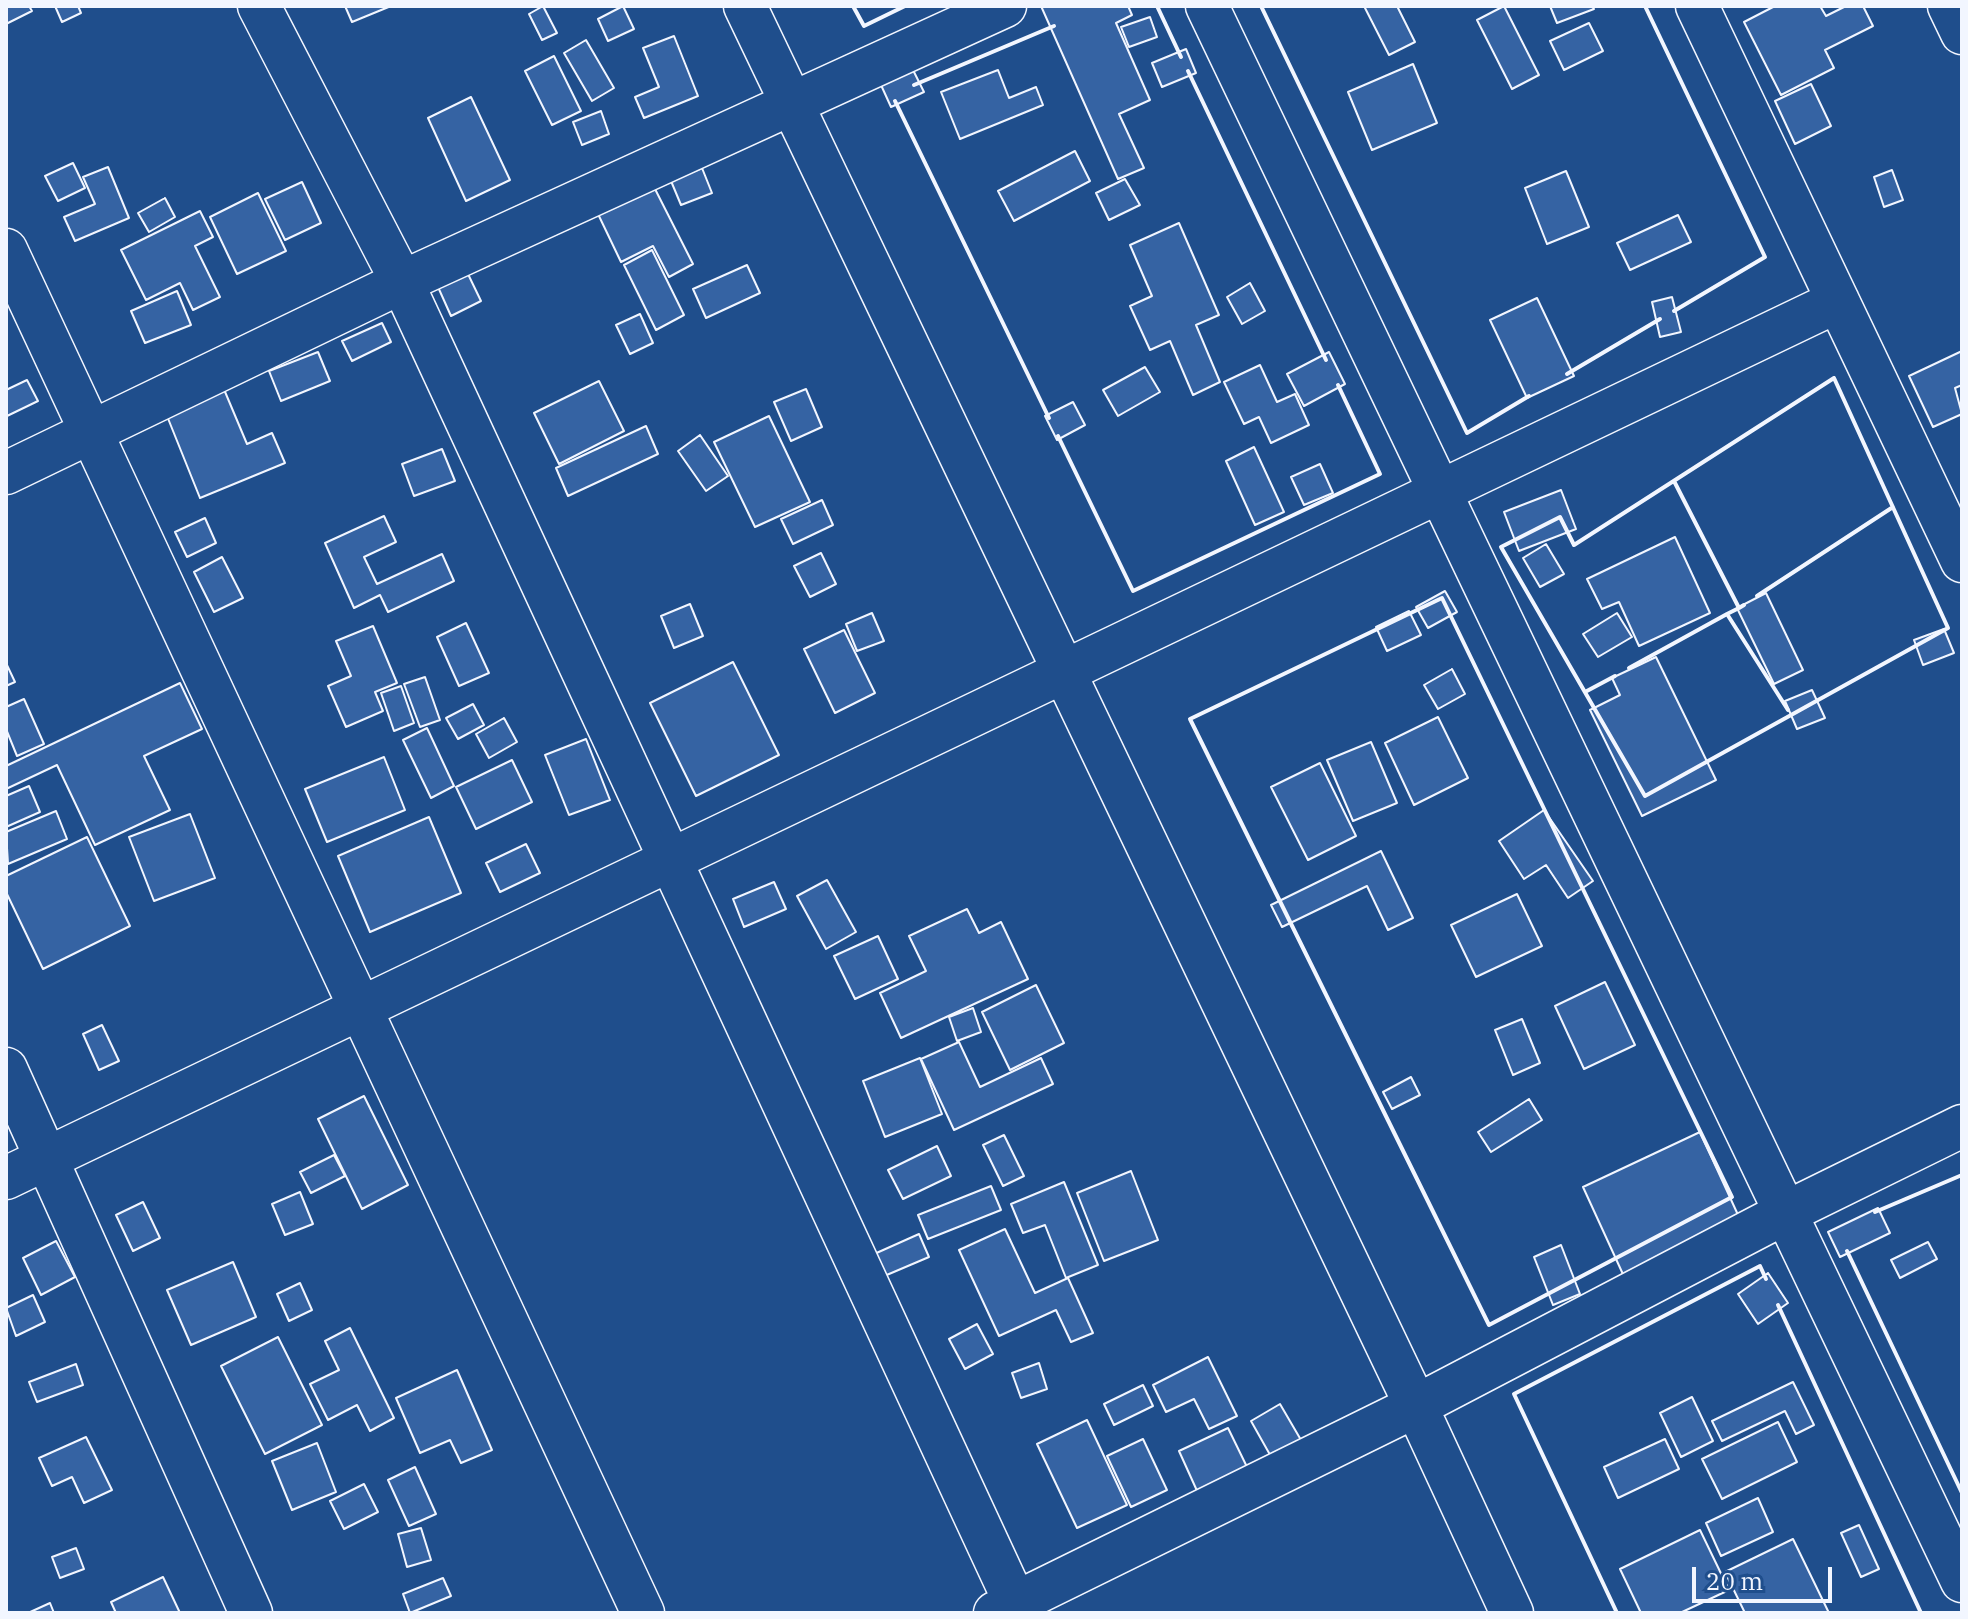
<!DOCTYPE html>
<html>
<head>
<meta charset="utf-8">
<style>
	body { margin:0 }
	#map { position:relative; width:1968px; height:1619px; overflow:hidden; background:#1f4e8c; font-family:"IBM Plex Serif",serif }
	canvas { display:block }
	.frame { position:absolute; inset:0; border:8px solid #f2f6ff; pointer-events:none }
	.scale { position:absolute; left:1692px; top:1567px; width:140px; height:36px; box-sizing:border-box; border:4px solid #f2f6ff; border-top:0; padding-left:10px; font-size:24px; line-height:28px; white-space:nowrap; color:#f2f6ff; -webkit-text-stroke:6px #1f4e8c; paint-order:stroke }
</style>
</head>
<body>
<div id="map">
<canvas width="1968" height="1619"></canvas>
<div class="frame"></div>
<div class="scale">20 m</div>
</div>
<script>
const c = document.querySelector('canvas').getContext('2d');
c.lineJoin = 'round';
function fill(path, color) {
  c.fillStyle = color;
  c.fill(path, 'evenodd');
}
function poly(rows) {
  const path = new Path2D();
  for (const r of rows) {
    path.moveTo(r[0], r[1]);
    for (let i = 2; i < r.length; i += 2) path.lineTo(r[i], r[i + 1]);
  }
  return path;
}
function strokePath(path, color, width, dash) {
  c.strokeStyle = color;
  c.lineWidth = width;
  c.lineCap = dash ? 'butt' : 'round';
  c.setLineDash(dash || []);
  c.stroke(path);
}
const building = poly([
	[6,6,29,6,32,11,6,24,6,6],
	[55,6,78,6,81,13,62,22,55,6],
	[345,6,391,6,352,22,345,6],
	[543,6,557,33,542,40,529,14,543,6],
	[623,6,634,29,608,41,598,19,623,6],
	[1041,6,1128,6,1132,15,1116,23,1150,100,1119,114,1144,168,1118,179,1041,6],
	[1364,6,1397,6,1415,42,1389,55,1364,6],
	[1504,6,1539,75,1512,89,1477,20,1504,6],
	[1550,6,1592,6,1594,9,1557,23,1550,6],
	[1775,6,1820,6,1826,16,1846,6,1863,6,1873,26,1825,50,1834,68,1781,95,1744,22,1775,6],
	[1150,17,1157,37,1129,47,1121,27,1150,17],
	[1589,23,1603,51,1564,70,1550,41,1589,23],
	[674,36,698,96,644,118,635,97,659,87,643,48,674,36],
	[586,40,614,88,592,101,564,53,586,40],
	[1186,49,1196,73,1162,87,1152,63,1186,49],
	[554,56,581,111,552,125,525,71,554,56],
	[1413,64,1437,123,1372,150,1348,92,1413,64],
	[913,70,924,92,891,107,881,85,913,70],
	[998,70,1009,98,1036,87,1043,105,960,139,941,92,998,70],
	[1811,84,1831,126,1795,144,1775,101,1811,84],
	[471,97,510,180,466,201,428,118,471,97],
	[601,111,609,134,582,145,573,122,601,111],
	[1075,151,1090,181,1014,221,998,191,1075,151],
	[73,163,85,188,58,201,45,176,73,163],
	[108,167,129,218,75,241,64,217,95,204,83,177,108,167],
	[702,168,712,193,681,205,671,181,702,168],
	[1892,170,1903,200,1884,207,1874,177,1892,170],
	[1566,171,1589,227,1547,244,1525,188,1566,171],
	[1125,179,1140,205,1109,220,1096,193,1125,179],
	[302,182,321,223,285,240,265,199,302,182],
	[654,187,693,264,669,277,653,246,621,262,598,214,654,187],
	[258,193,286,251,237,274,210,217,258,193],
	[165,198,175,217,149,232,138,213,165,198],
	[200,211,213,237,195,246,220,297,193,310,180,283,146,300,121,250,200,211],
	[1678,215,1691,242,1630,270,1617,243,1678,215],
	[1179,223,1219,315,1196,325,1220,382,1193,395,1170,341,1150,350,1130,306,1152,296,1130,245,1179,223],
	[652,250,684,315,656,330,624,265,652,250],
	[747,265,760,293,706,318,693,289,747,265],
	[467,272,481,301,451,316,438,287,467,272],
	[1250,283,1265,311,1242,324,1227,297,1250,283],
	[177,291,191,325,145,343,131,311,177,291],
	[1672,297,1681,332,1660,337,1652,302,1672,297],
	[1537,298,1574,376,1527,398,1490,320,1537,298],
	[640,314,653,343,630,354,616,325,640,314],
	[382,323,391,342,352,361,342,341,382,323],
	[1962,351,1962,385,1955,388,1962,414,1933,427,1909,376,1962,351],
	[318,352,330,381,281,401,269,371,318,352],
	[1329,352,1345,384,1304,406,1287,374,1329,352],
	[1260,365,1277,402,1295,394,1309,425,1271,443,1259,417,1244,424,1224,382,1260,365],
	[1145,367,1160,392,1118,416,1103,390,1145,367],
	[27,380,38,401,7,416,6,390,27,380],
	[599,381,624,431,559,464,534,413,599,381],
	[223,387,247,444,272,433,285,463,200,498,165,411,223,387],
	[806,389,822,427,791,441,774,402,806,389],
	[1073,402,1085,425,1057,440,1045,416,1073,402],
	[769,416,810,502,755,527,714,442,769,416],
	[646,426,658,454,568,496,556,468,646,426],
	[700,435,728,476,706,491,678,451,700,435],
	[1254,447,1284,512,1255,525,1226,461,1254,447],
	[442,449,455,481,414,496,402,464,442,449],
	[1320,464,1333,493,1304,505,1291,477,1320,464],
	[1561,490,1576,529,1519,551,1504,512,1561,490],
	[822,500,833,525,793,544,781,519,822,500],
	[384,516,396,542,364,557,377,584,442,554,454,581,388,612,380,595,354,608,325,543,384,516],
	[205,518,216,543,187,557,175,532,205,518],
	[1675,537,1710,613,1639,646,1619,602,1602,609,1587,579,1675,537],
	[1546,544,1564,574,1540,587,1523,558,1546,544],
	[821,553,836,584,810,597,794,566,821,553],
	[222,557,243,598,214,612,194,572,222,557],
	[1445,591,1457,612,1428,628,1416,607,1445,591],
	[1766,593,1803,670,1774,684,1737,608,1766,593],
	[690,604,703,636,674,648,661,616,690,604],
	[1409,611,1421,635,1387,651,1376,627,1409,611],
	[872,613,884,641,857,651,846,624,872,613],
	[1617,613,1632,637,1598,657,1583,634,1617,613],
	[466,623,489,673,459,686,437,637,466,623],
	[373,626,397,683,375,692,383,711,346,727,328,686,351,676,336,641,373,626],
	[1944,629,1954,653,1923,665,1914,640,1944,629],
	[844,630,875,693,835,713,804,649,844,630],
	[1656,657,1716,780,1642,816,1590,710,1620,695,1612,678,1656,657],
	[733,662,779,755,696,796,650,703,733,662],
	[6,663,15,682,6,686,6,663],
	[1452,669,1465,694,1438,709,1424,685,1452,669],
	[425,677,440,720,420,727,404,684,425,677],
	[180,683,202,729,144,756,170,810,95,845,57,765,6,789,6,766,180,683],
	[401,686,414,723,394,731,381,693,401,686],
	[1812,690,1825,718,1797,729,1785,701,1812,690],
	[24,699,44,744,17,756,6,729,6,707,24,699],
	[473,704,484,725,458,739,446,718,473,704],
	[1438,717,1468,778,1414,805,1385,743,1438,717],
	[504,718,517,742,489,758,476,734,504,718],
	[427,728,454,786,431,798,403,740,427,728],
	[586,739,610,800,569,815,545,755,586,739],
	[1371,742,1397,803,1353,821,1327,760,1371,742],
	[384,757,405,810,327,842,305,789,384,757],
	[512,760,532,802,476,829,456,787,512,760],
	[1320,763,1356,836,1308,860,1271,787,1320,763],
	[29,786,40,812,6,827,6,796,29,786],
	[1544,810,1593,881,1568,898,1546,865,1524,879,1499,841,1544,810],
	[56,811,67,839,8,864,6,832,56,811],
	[190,814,215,878,154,901,129,837,190,814],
	[429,817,461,893,370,932,338,856,429,817],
	[87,837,130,926,43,969,6,892,6,876,87,837],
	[526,844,540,873,500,892,486,863,526,844],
	[1381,851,1413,918,1388,930,1367,886,1282,927,1271,905,1381,851],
	[827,880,856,932,826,949,797,896,827,880],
	[774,882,786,909,744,927,733,899,774,882],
	[1517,894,1542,946,1476,977,1451,925,1517,894],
	[967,909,979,933,1001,922,1028,979,901,1038,880,993,926,971,909,936,967,909],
	[878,936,898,979,855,999,834,956,878,936],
	[1605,982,1635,1045,1584,1069,1555,1006,1605,982],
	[1036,985,1064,1043,1010,1070,982,1012,1036,985],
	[973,1008,981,1032,957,1041,949,1017,973,1008],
	[1522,1019,1540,1063,1513,1075,1495,1030,1522,1019],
	[102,1025,119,1061,99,1070,83,1034,102,1025],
	[959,1042,980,1087,1041,1058,1053,1084,954,1130,921,1059,959,1042],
	[920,1058,942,1114,885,1137,863,1081,920,1058],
	[1411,1077,1420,1095,1392,1109,1383,1092,1411,1077],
	[364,1096,408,1185,362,1209,318,1119,364,1096],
	[1529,1099,1542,1120,1491,1152,1478,1132,1529,1099],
	[1700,1132,1744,1228,1627,1283,1583,1187,1700,1132],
	[1004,1135,1024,1176,1003,1186,983,1145,1004,1135],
	[937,1146,951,1176,903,1199,888,1170,937,1146],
	[334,1155,345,1176,311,1193,300,1172,334,1155],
	[1131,1171,1158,1240,1104,1261,1077,1193,1131,1171],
	[1064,1182,1098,1265,1066,1278,1045,1225,1023,1233,1011,1204,1064,1182],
	[991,1186,1001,1210,928,1239,918,1215,991,1186],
	[300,1192,313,1224,285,1235,272,1204,300,1192],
	[143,1202,160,1238,133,1251,116,1215,143,1202],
	[1878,1208,1890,1233,1840,1257,1828,1232,1878,1208],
	[1005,1229,1035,1293,1068,1278,1093,1333,1071,1342,1056,1310,999,1336,959,1250,1005,1229],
	[919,1234,929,1257,882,1277,872,1255,919,1234],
	[56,1241,75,1277,41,1295,23,1258,56,1241],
	[1928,1242,1937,1259,1900,1278,1891,1260,1928,1242],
	[1561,1245,1580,1294,1553,1305,1534,1257,1561,1245],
	[233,1262,256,1317,191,1345,167,1290,233,1262],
	[1768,1273,1788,1303,1758,1324,1738,1294,1768,1273],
	[300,1283,312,1310,289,1321,277,1294,300,1283],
	[33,1295,45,1322,16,1336,6,1308,33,1295],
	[977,1324,993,1354,965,1369,949,1339,977,1324],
	[350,1328,394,1418,370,1431,357,1405,328,1420,310,1384,339,1370,325,1341,350,1328],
	[278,1337,322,1425,265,1454,221,1366,278,1337],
	[1208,1357,1237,1416,1209,1429,1194,1399,1166,1412,1153,1385,1208,1357],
	[1039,1363,1047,1389,1021,1398,1012,1373,1039,1363],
	[76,1364,83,1385,37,1402,29,1382,76,1364],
	[457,1370,492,1450,461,1463,450,1440,420,1453,396,1398,457,1370],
	[1793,1382,1814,1425,1796,1434,1785,1411,1722,1441,1712,1421,1793,1382],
	[1143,1385,1153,1406,1114,1425,1104,1404,1143,1385],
	[1692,1397,1713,1441,1681,1457,1660,1413,1692,1397],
	[1280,1404,1308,1452,1278,1469,1251,1421,1280,1404],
	[1087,1420,1127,1505,1077,1528,1037,1444,1087,1420],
	[1778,1422,1797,1462,1722,1499,1702,1459,1778,1422],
	[1228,1428,1248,1469,1198,1493,1179,1451,1228,1428],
	[86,1437,112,1490,84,1503,72,1477,52,1486,39,1458,86,1437],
	[1143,1439,1167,1490,1131,1507,1107,1456,1143,1439],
	[1665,1439,1679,1469,1618,1498,1604,1467,1665,1439],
	[317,1443,336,1492,292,1510,272,1461,317,1443],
	[415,1467,436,1514,409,1526,388,1480,415,1467],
	[364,1484,378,1512,344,1529,330,1501,364,1484],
	[1758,1498,1773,1532,1721,1556,1706,1523,1758,1498],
	[1859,1525,1879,1569,1861,1577,1841,1533,1859,1525],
	[421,1528,431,1560,407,1567,398,1534,421,1528],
	[1700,1530,1729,1590,1680,1613,1641,1613,1620,1569,1700,1530],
	[1793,1539,1829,1613,1745,1613,1725,1572,1793,1539],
	[76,1548,84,1569,60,1578,52,1557,76,1548],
	[163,1577,180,1613,116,1613,111,1602,163,1577],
	[443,1578,451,1596,410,1613,403,1594,443,1578],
	[50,1603,54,1613,28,1613,50,1603]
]);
fill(building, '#3563a3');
strokePath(building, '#f2f6ff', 2);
const street = poly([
	[259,6,402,282,1020,1613],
	[745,6,1416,1406,1512,1613],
	[1207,6,1962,1581],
	[1697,6,1962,561],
	[1949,6,1962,33],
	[6,250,643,1613],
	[6,473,402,282,1005,6],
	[6,1069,251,1613],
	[6,1178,1838,301],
	[995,1613,1416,1406,1785,1213,1962,1126]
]);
strokePath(street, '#f2f6ff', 45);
strokePath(street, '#1f4e8c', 42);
strokePath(poly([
	[853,6,864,26,905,6],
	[1157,6,1181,57],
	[1261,6,1467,433,1529,396],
	[1645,6,1765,257,1674,311],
	[1188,71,1326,360],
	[914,85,1054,26],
	[895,101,1049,418],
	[1567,374,1660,319],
	[1834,378,1948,628,1645,796,1501,547,1560,517,1574,545,1834,378],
	[1058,436,1133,591,1380,474,1338,385],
	[1674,481,1739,608,1744,605],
	[1757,596,1893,507],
	[1442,598,1732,1197,1489,1325,1190,719,1442,598],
	[1739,608,1727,614,1788,710],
	[1629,668,1727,614],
	[1585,692,1615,676],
	[1875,1212,1962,1175],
	[1847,1251,1962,1493],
	[1778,1305,1921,1613],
	[1617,1613,1514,1394,1760,1266,1766,1279]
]), '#f2f6ff', 4);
</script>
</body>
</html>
